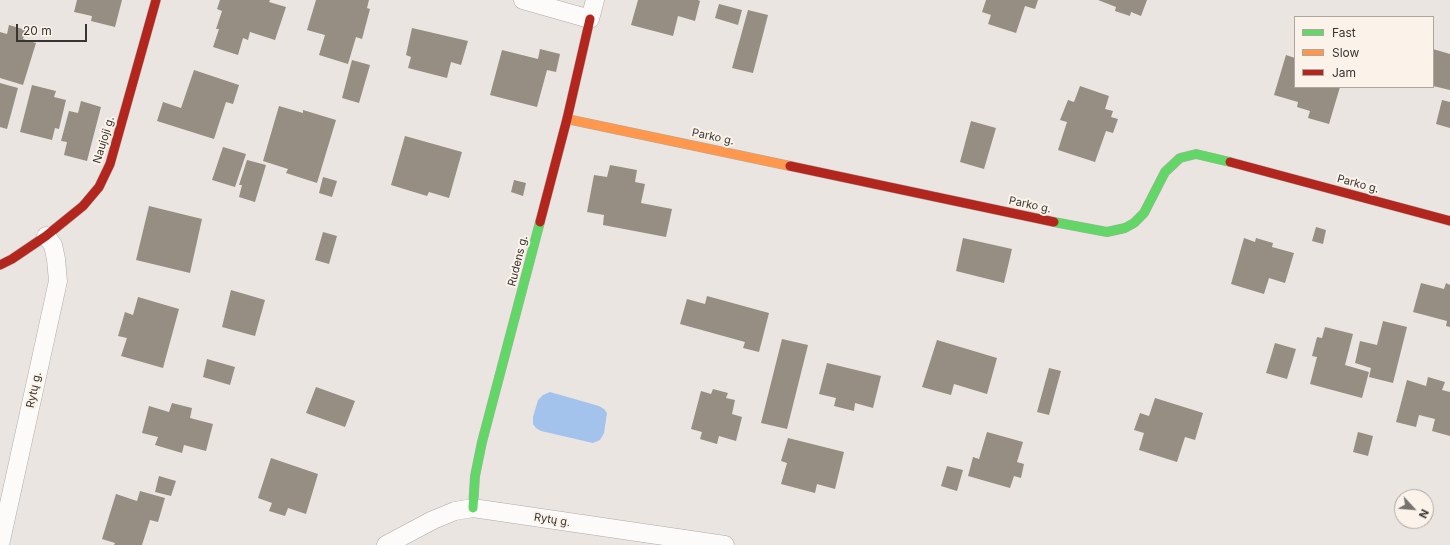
<!DOCTYPE html>
<html>
<head>
<meta charset="utf-8">
<style>
	body { margin:0 }
	#map { position:relative; width:1450px; height:545px; overflow:hidden; background:#eae5e0; font-family:Inter,sans-serif }
	canvas { display:block }
	.legend { position:absolute; left:1294px; top:16px; width:140px; height:72px; box-sizing:border-box; background:#fbf3ea; border:1px solid #ada7a0; margin:0; padding:5px 7px; list-style:none; font-size:12px; color:#373431 }
	.legend li { display:flex; align-items:center; gap:8px; height:20px }
	.legend b { width:20px; border:1px solid #ada7a0 }
	.north { position:absolute; left:1394px; top:489px; width:40px; height:40px; box-sizing:border-box; background:#fbf3ea; border:1px solid #ada7a0; border-radius:50%; rotate:116deg; font-size:11px; font-weight:700; line-height:16px; text-align:center; color:#373431 }
	.north::after { content:''; display:block; margin:auto; width:14px; height:18px; background:#76726e; clip-path:polygon(50% 0,100% 100%,50% 72%,0 100%) }
	.scale { position:absolute; left:16px; top:24px; width:71px; height:18px; box-sizing:border-box; border:2px solid #373431; border-top:0; padding-left:5px; font-size:12px; line-height:14px; white-space:nowrap; color:#373431; -webkit-text-stroke:3px #fbf3ea; paint-order:stroke }
</style>
</head>
<body>
<div id="map">
<canvas width="1450" height="545"></canvas>
<ul class="legend">
<li><b style="height:5px;background:#63d668"></b>Fast</li>
<li><b style="height:5px;background:#ff974d"></b>Slow</li>
<li><b style="height:5px;background:#b3261e"></b>Jam</li>
</ul>
<div class="north">N</div>
<div class="scale">20 m</div>
</div>
<script>
const c = document.querySelector('canvas').getContext('2d');
c.lineJoin = 'round';
function fill(path, color) {
  c.fillStyle = color;
  c.fill(path, 'evenodd');
}
function poly(rows) {
  const path = new Path2D();
  for (const r of rows) {
    path.moveTo(r[0], r[1]);
    for (let i = 2; i < r.length; i += 2) path.lineTo(r[i], r[i + 1]);
  }
  return path;
}
function strokePath(path, color, width, dash) {
  c.strokeStyle = color;
  c.lineWidth = width;
  c.lineCap = dash ? 'butt' : 'round';
  c.setLineDash(dash || []);
  c.stroke(path);
}
function drawText(font, color, halo, rows, align = 'center') {
  c.font = font + ' Inter,sans-serif';
  c.lineWidth = 4;
  c.setLineDash([]);
  c.textBaseline = 'middle';
  c.strokeStyle = halo;
  c.fillStyle = color;
  for (const [text, x, y, turn = 0] of rows) {
    c.save();
    c.translate(x, y);
    c.rotate((+turn || 0) * Math.PI / 180);
    c.textAlign = isNaN(turn) ? turn : align;
    if (halo) c.strokeText(text, 0, 0);
    c.fillText(text, 0, 0);
    c.restore();
  }
}
fill(poly([
	[550,392,599,406,604,409,607,413,604,433,600,440,593,443,541,431,536,428,533,424,533,417,538,400,543,395]
]), '#a3c3ed');
fill(poly([
	[77,0,122,0,115,27,91,21,92,16,74,12],
	[220,0,270,0,269,2,286,7,275,40,250,32,248,40,243,38,238,55,213,47,219,29,216,29,222,11,217,9],
	[316,0,369,0,367,8,370,9,362,39,356,37,348,64,319,55,325,35,307,30],
	[638,0,698,0,700,1,695,21,678,16,673,36,631,25],
	[986,0,1038,0,1035,9,1025,6,1016,33,988,24,991,15,982,12],
	[1098,0,1147,0,1141,16,1131,12,1130,16,1115,11,1116,7],
	[719,4,742,10,738,25,715,18],
	[748,10,768,15,753,73,732,68],
	[9,25,26,30,23,39,36,43,23,85,0,78,0,32,7,34],
	[412,28,468,41,461,65,451,62,447,78,408,68,411,57,406,55],
	[540,49,560,54,556,72,547,70,537,107,490,95,502,50,538,59],
	[1433,49,1450,54,1450,90,1433,86],
	[1286,55,1295,58,1295,87,1340,87,1329,124,1308,118,1310,111,1297,107,1298,102,1274,95],
	[352,60,370,65,359,103,342,98],
	[194,70,239,85,233,104,226,102,214,139,157,121,163,102,181,108],
	[0,83,18,88,7,129,0,127],
	[32,85,56,91,54,97,66,100,59,129,55,128,52,140,20,132],
	[1080,86,1109,96,1105,109,1113,111,1111,117,1118,119,1113,133,1106,131,1095,162,1058,150,1067,122,1060,120,1068,100,1074,102],
	[1442,100,1450,102,1450,128,1436,124],
	[81,101,101,107,87,161,64,155,67,142,61,141,69,111,78,113],
	[279,106,303,113,303,110,336,120,317,183,286,173,288,169,263,161],
	[971,121,996,128,984,169,960,162],
	[405,136,462,152,449,198,429,192,427,196,391,185],
	[223,147,246,154,235,187,212,180],
	[247,160,266,165,255,202,239,197,242,185,239,185],
	[610,165,637,170,635,182,645,184,641,203,672,209,666,237,603,225,604,215,587,212,594,175,607,177],
	[323,177,337,181,332,197,319,193],
	[514,180,526,183,523,196,511,192],
	[149,206,202,219,190,273,136,260],
	[1316,227,1326,230,1323,244,1312,241],
	[323,232,337,236,329,264,315,260],
	[963,238,1012,249,1004,283,956,271],
	[1244,238,1255,242,1256,238,1273,243,1272,247,1294,253,1285,283,1269,278,1264,294,1231,284],
	[1421,283,1444,289,1446,283,1450,285,1450,327,1446,326,1447,321,1413,312],
	[231,290,265,300,255,336,222,327],
	[707,296,769,313,759,352,743,348,745,342,680,324,687,299,705,304],
	[138,297,179,309,163,368,121,356,127,338,118,336,125,312,133,315],
	[1383,321,1407,327,1393,383,1369,377,1371,368,1355,363,1360,341,1377,345],
	[1325,327,1353,334,1345,365,1369,372,1362,398,1310,384,1317,357,1312,356,1317,337,1322,338],
	[782,339,808,345,787,429,761,423],
	[937,340,997,358,987,394,954,384,951,395,922,387],
	[1275,343,1296,349,1287,379,1266,373],
	[207,359,235,367,230,385,203,377],
	[827,363,881,376,873,408,855,403,854,411,834,406,836,398,819,394],
	[1049,368,1061,371,1049,415,1037,412],
	[1428,377,1445,382,1442,390,1450,392,1450,436,1432,431,1435,419,1419,415,1416,427,1396,422,1407,380,1426,386],
	[316,387,355,401,345,427,306,413],
	[713,389,728,393,726,398,735,400,732,414,742,417,736,441,719,436,717,444,700,439,702,432,691,429,701,391,711,394],
	[1155,398,1203,413,1195,440,1185,437,1177,462,1139,450,1144,433,1134,430,1140,413,1149,416],
	[172,403,192,408,190,418,213,424,206,451,184,445,182,453,155,445,158,437,142,433,149,406,169,412],
	[987,432,1023,442,1017,462,1024,464,1021,478,1014,476,1010,488,968,476,973,457,979,459],
	[1358,432,1373,436,1368,456,1353,452],
	[788,438,844,452,835,489,817,484,815,493,781,484,787,463,781,461],
	[271,458,318,474,306,514,288,508,285,516,269,511,272,503,258,498],
	[947,466,963,470,957,491,941,486],
	[159,476,176,481,171,496,155,492],
	[140,491,165,498,158,522,150,520,142,545,114,545,115,543,102,539,116,494,137,501]
]), '#968e82');
const street = poly([
	[523,0,590,19,595,0],
	[0,545,58,281,56,259,53,245,46,236],
	[386,545,433,520,455,511,473,508,725,545]
]);
const fast = poly([
	[1054,222,1107,232,1125,228,1134,223,1144,213,1165,172,1180,158,1196,154,1230,162],
	[473,508,475,476,482,442,540,222]
]);
const slow = poly([
	[567,119,790,166]
]);
const jam = poly([
	[1230,162,1450,221],
	[790,166,1054,222],
	[540,222,567,119,590,19],
	[0,265,12,259,46,236,83,206,99,187,110,164,156,0]
]);
strokePath(street, '#aeaba7', 19);
strokePath(fast, '#aeaba7', 10);
strokePath(slow, '#aeaba7', 10);
strokePath(jam, '#aeaba7', 10);
strokePath(street, '#fcfbfa', 18);
strokePath(fast, '#63d668', 9);
strokePath(slow, '#ff974d', 9);
strokePath(jam, '#b3261e', 9);
drawText('11px', '#373431', '#fbf3ea', [
	["Parko g.",713,137,12],
	["Naujoji g.",104,140,-73],
	["Parko g.",1358,184,15],
	["Parko g.",1030,205,12],
	["Rudens g.",518,261,-76],
	["Rytų g.",34,390,-78],
	["Rytų g.",552,520,9]
]);
</script>
</body>
</html>
